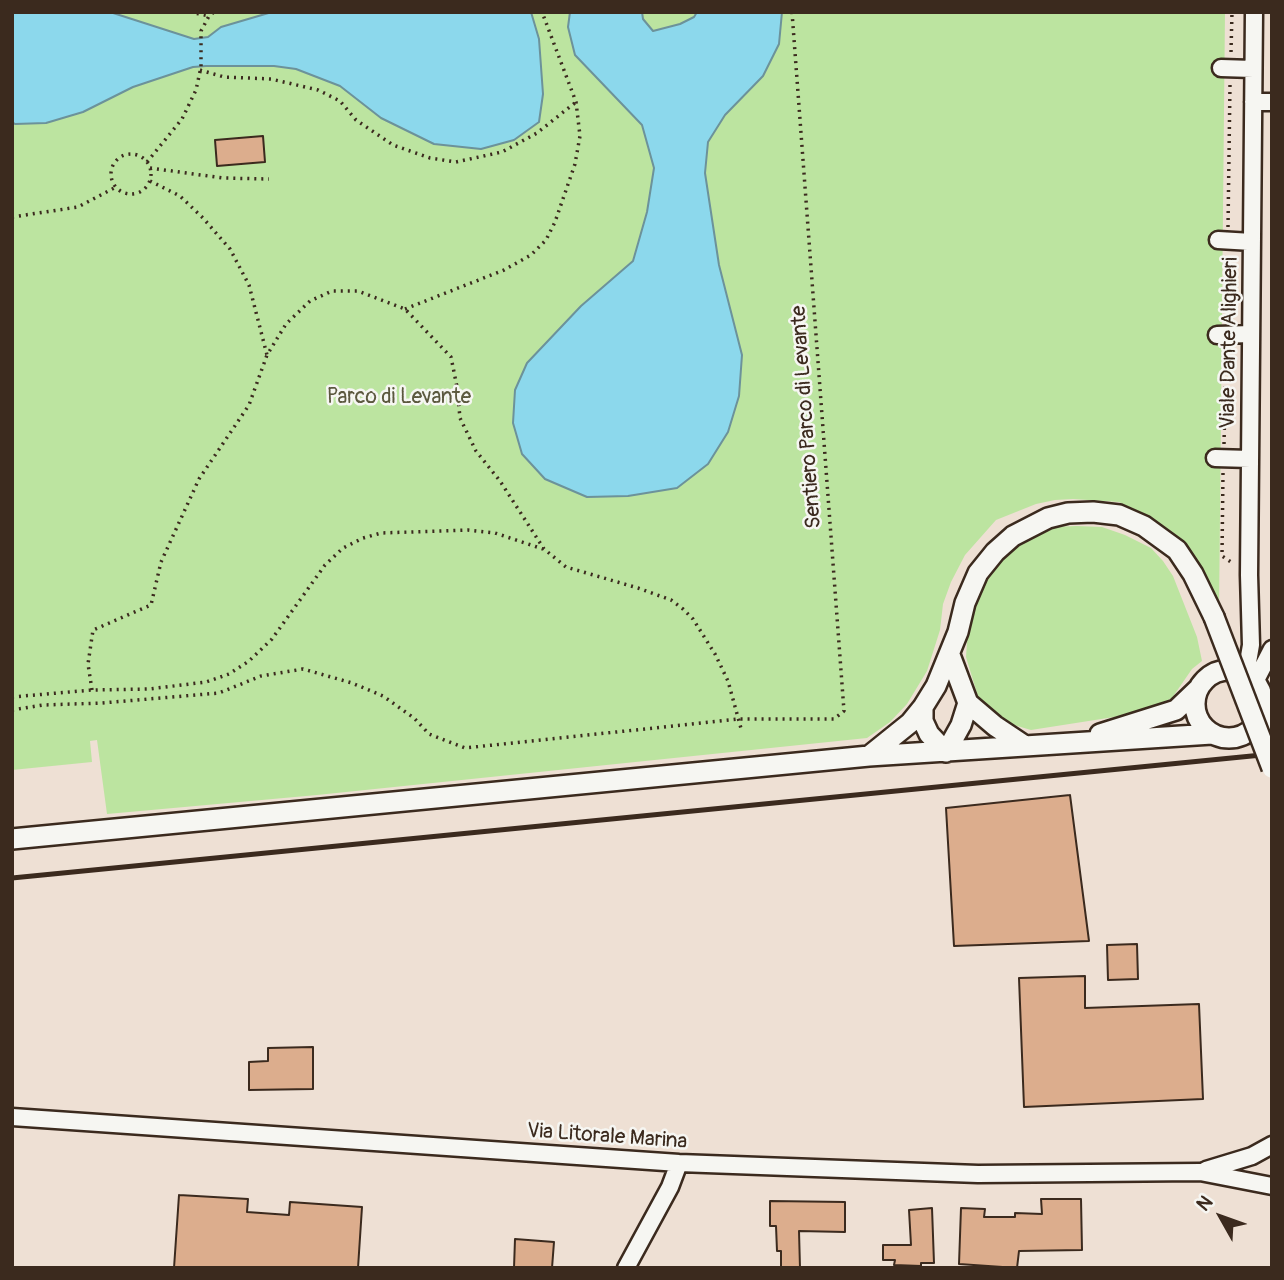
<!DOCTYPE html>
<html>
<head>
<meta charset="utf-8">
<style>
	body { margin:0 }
	#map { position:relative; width:1284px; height:1280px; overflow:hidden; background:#eee0d4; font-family:Pangolin,sans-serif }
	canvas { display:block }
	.frame { position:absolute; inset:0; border:14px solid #3b2a1e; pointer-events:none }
	.north { position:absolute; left:1186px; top:1182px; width:70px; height:70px; -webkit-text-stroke:5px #f6f6f2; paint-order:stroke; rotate:310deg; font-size:19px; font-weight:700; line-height:28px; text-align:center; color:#3b2a1e }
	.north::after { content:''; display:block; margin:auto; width:24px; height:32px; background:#3b2a1e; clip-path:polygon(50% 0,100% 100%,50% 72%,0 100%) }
</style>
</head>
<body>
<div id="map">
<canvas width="1284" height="1280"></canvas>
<div class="frame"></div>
<div class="north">N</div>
</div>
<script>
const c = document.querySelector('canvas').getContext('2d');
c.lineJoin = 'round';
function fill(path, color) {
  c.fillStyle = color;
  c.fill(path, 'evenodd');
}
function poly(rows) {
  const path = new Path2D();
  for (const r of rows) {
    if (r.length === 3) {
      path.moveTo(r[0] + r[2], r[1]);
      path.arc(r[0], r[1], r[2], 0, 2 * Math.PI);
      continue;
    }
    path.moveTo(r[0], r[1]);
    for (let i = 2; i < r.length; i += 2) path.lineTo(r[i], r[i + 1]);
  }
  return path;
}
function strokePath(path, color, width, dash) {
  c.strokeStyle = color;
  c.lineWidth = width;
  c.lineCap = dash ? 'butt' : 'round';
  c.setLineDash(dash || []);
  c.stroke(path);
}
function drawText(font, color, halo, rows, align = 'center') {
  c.font = font + ' Pangolin,sans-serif';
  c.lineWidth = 5;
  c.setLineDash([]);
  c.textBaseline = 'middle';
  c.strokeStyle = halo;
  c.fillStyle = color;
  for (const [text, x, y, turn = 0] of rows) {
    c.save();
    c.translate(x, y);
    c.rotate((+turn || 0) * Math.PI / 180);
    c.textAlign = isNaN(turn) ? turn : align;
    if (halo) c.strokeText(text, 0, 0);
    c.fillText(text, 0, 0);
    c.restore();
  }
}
fill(poly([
	[12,12,1225,12,1219,613,1193,559,1169,532,1119,502,1073,499,1055,500,1036,504,996,520,965,555,951,582,943,604,940,630,927,671,907,704,890,722,867,738,317,795,107,814,97,740,90,741,92,762,12,770],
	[1077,526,1102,527,1125,535,1151,548,1163,561,1173,576,1197,637,1202,661,1192,669,1172,698,1151,709,1127,715,1031,730,1007,723,988,710,979,700,966,657,968,628,980,586,1003,553,1031,534,1053,527]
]), '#bce4a0');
const water = poly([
	[12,12,110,12,194,39,208,37,221,27,272,12,531,12,539,39,543,94,539,122,514,140,481,149,434,144,381,118,340,86,296,69,274,66,206,66,193,67,133,87,83,112,46,123,15,124,12,122,12,12],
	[570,12,642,12,643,19,653,31,680,24,694,17,697,12,782,12,779,44,763,76,725,115,708,142,705,173,719,265,742,355,739,396,728,432,708,464,677,488,628,496,587,497,545,479,522,454,513,423,515,390,527,363,581,306,633,261,647,212,654,168,642,125,575,55,568,27,570,12]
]);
fill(water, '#8cd8ec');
strokePath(water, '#6c929a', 2);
const building = poly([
	[263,136,265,162,217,166,215,140,263,136],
	[1070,795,1089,941,954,946,946,808,1070,795],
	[1137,944,1138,979,1108,980,1107,945,1137,944],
	[1085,976,1085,1008,1199,1004,1203,1099,1024,1107,1019,978,1085,976],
	[313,1047,313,1089,249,1090,249,1062,268,1061,268,1048,313,1047],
	[179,1195,248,1199,247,1212,289,1215,290,1202,362,1207,358,1268,174,1268,179,1195],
	[1041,1199,1081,1199,1082,1250,1019,1251,1017,1268,959,1264,961,1208,985,1209,984,1217,1015,1217,1015,1213,1042,1214,1041,1199],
	[770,1201,845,1202,845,1232,799,1231,800,1268,781,1268,781,1251,777,1251,776,1226,770,1226,770,1201],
	[932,1208,934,1263,921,1263,921,1266,894,1265,895,1260,883,1260,883,1245,911,1245,909,1210,932,1208],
	[515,1239,554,1242,552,1268,514,1268,515,1239]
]);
fill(building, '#dcad8d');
strokePath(building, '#3b2a1e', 2);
const minor = poly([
	[1221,68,1253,69],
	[1253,102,1272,102],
	[1218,240,1252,242],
	[1217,335,1251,334],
	[1215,458,1250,459],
	[1246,674,1251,645,1249,575,1254,12],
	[1255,682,1272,649],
	[1263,702,1272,711],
	[1251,730,1272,722],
	[12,1117,679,1163,978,1174,1200,1172,1272,1186],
	[1206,1170,1252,1156,1272,1145],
	[626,1268,670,1187,679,1163]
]);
const tertiary = poly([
	[950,655,968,703,995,726,1025,746],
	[1229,704,34],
	[923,707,923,721,929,734,946,752],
	[1100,734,1176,710,1198,689],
	[946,752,961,725,968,703],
	[869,756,910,723,923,707,936,686,958,632,965,603,978,573,995,552,1013,536,1048,518,1068,513,1093,512,1119,515,1144,526,1177,550,1193,574,1214,617],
	[12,839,869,756,1212,734]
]);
strokePath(minor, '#3b2a1e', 21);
strokePath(tertiary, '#3b2a1e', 24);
strokePath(poly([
	[190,12,209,16],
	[1231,52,1232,12],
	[200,70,224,77,271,79,318,90,340,101,356,120,393,145,430,158,456,162,502,152,537,133,576,102],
	[131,174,20],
	[147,162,182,119,196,90,201,67,201,31,209,16,214,12],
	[150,168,223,178,269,179],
	[150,181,180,196,203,218,230,249,249,285,267,355,286,324,310,301,332,291,358,291,405,309,451,357,457,387,460,418,476,451,500,481,544,549,566,567,638,588,671,600,683,609,693,619,715,654,728,681,742,732],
	[12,217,78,207,116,187],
	[1228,227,1230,84],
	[405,309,504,270,531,255,546,240,555,222,575,164,580,136,576,102,542,12],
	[1226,318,1227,256],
	[1224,444,1226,350],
	[1223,473,1222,556,1234,564],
	[92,690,88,664,93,630,151,605,161,562,199,479,249,405,267,355],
	[12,697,92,690,149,689,206,682,229,674,249,661,272,639,325,565,343,548,363,538,381,533,468,530,495,533,543,549],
	[12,710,43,705,102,703,219,693,261,676,303,669,352,683,383,696,414,718,429,734,465,748,739,719,834,719,844,711,792,12]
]), '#3b2a1e', 3.5, [2, 5]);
strokePath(minor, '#f6f6f2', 16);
strokePath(tertiary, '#f6f6f2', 19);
strokePath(poly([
	[12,878,1272,754]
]), '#3b2a1e', 5);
const tertiaryBridge = poly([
	[1214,617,1272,768]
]);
strokePath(tertiaryBridge, '#3b2a1e', 24, []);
strokePath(tertiaryBridge, '#f6f6f2', 19);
drawText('21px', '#3b2a1e', '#f6f6f2', [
	["Viale Dante Alighieri",1230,343,-89],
	["Sentiero Parco di Levante",807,417,-94],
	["Via Litorale Marina",607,1137,4]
]);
drawText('21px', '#5b583e', '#f6f6f2', [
	["Parco di Levante",399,398]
]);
</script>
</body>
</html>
